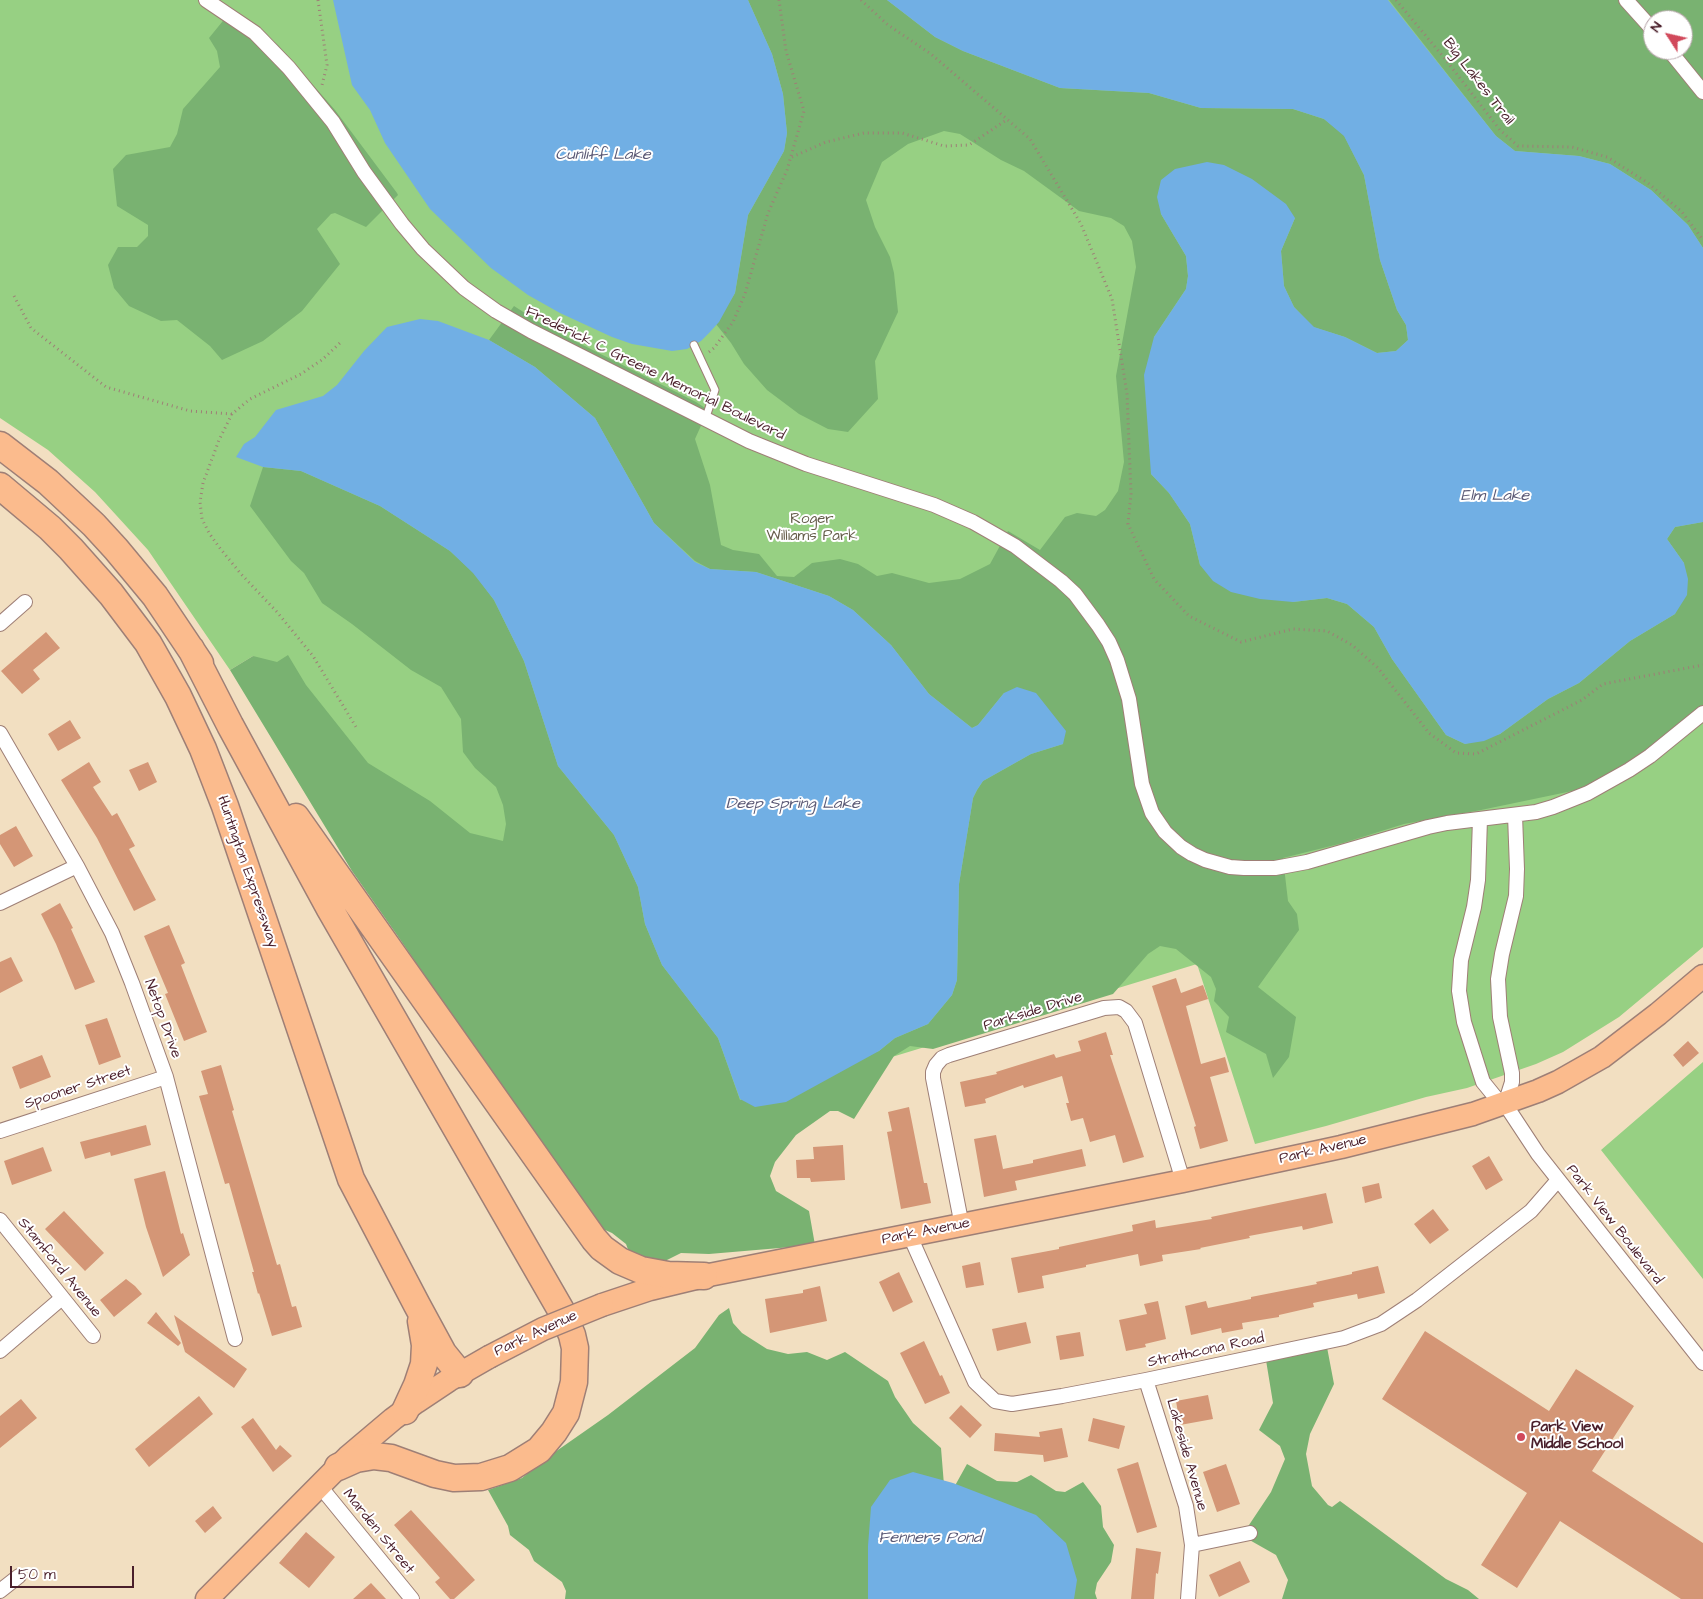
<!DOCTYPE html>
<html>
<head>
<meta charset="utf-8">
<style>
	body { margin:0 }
	#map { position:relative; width:1703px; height:1599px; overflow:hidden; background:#f2dfc1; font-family:"Architects Daughter",sans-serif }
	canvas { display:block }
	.north { position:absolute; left:1643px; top:10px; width:50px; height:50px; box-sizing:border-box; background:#fff; border:1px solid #b7a5aa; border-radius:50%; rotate:305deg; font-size:14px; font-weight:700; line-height:20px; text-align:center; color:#4a1f2b }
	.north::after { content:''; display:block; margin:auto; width:18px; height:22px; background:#d1495b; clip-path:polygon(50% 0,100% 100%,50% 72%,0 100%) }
	.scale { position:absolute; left:10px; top:1566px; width:124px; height:22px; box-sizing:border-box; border:2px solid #4a1f2b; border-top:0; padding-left:6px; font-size:15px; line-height:18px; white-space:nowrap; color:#4a1f2b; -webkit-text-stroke:4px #fff; paint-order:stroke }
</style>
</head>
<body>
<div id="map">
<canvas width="1703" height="1599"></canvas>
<div class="north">N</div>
<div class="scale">50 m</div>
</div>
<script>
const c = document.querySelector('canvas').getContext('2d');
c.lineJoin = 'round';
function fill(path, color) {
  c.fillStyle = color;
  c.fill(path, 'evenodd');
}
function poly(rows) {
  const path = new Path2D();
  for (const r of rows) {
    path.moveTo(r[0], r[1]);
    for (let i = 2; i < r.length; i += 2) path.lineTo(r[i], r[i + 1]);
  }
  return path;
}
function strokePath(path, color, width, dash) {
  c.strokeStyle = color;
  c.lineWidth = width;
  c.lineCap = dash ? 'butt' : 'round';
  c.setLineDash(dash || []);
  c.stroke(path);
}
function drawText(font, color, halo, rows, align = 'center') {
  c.font = font + ' "Architects Daughter",sans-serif';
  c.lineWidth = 4;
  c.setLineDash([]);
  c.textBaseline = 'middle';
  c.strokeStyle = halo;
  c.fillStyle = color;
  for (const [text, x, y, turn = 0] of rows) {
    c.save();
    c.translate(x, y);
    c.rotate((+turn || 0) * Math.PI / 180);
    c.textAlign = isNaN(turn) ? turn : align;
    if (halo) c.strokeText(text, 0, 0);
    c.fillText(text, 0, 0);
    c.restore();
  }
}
fill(poly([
	[0,0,1690,0,1703,14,1703,947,1619,1017,1563,1052,1536,1064,1467,1088,1426,1097,1326,1126,1255,1144,1197,964,846,1071,712,1140,253,656,230,670,148,550,95,492,48,450,0,418],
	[1653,20,1683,20,1683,50,1653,50],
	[1703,1062,1703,1279,1601,1150]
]), '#97d083');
fill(poly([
	[748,0,887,0,935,37,963,51,1060,88,1149,93,1201,108,1293,109,1324,119,1344,135,1364,175,1380,260,1397,310,1406,325,1408,340,1396,351,1377,353,1345,337,1313,327,1294,307,1284,286,1281,251,1295,218,1161,214,1186,256,1188,276,1186,289,1154,337,1151,474,1169,493,1190,524,1200,565,1293,602,1327,598,1347,604,1374,627,1392,659,1446,735,1465,744,1500,734,1548,699,1579,683,1630,641,1675,614,1684,563,1667,539,1675,527,1703,522,1703,712,1624,768,1577,790,1481,810,1404,824,1343,843,1283,858,1288,901,1297,914,1299,930,1258,987,1296,1017,1289,1057,1273,1078,1266,1054,1226,1032,1229,1017,1214,1001,1216,989,1211,977,1176,949,1160,946,1148,954,1113,994,933,1049,910,1046,894,1056,854,1119,838,1111,830,1111,796,1135,775,1162,770,1176,776,1191,809,1211,815,1245,709,1254,681,1253,661,1263,630,1255,626,1244,612,1233,596,1226,397,935,352,871,230,670,253,656,277,662,288,655,306,685,368,763,430,801,470,833,503,841,506,824,503,805,496,787,475,768,463,752,461,719,441,687,411,670,352,624,322,603,304,573,291,561,250,506,263,467,301,471,380,506,450,551,473,572,494,600,524,661,558,766,614,835,638,887,645,924,662,965,718,1038,740,1100,879,1051,895,1038,928,1024,952,995,957,980,959,884,973,798,977,790,983,781,1031,754,1063,744,1004,693,978,725,972,728,929,694,891,645,853,610,829,596,756,572,710,569,695,561,654,523,595,418,535,367,489,340,514,306,545,326,696,402,708,410,695,439,710,485,721,545,733,550,759,554,777,576,794,577,812,563,840,559,858,564,877,576,892,573,929,583,960,579,990,564,1008,531,1040,550,1065,517,1077,513,1096,516,1105,510,1118,491,1124,462,1116,376,1136,267,1132,241,1124,226,1111,218,1079,211,1024,171,1001,160,960,134,944,131,908,144,882,162,866,200,875,227,890,257,894,273,898,312,875,361,878,399,848,432,828,429,799,414,767,390,744,364,731,343,716,324,735,293,748,215,784,151,787,133,783,94,772,54],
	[1389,0,1703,0,1703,248,1688,225,1651,190,1610,164,1579,156,1515,151,1496,136],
	[1653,20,1683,20,1683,50,1653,50],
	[231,11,239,14,278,45,335,110,397,193,398,195,366,227,335,213,331,214,317,229,340,264,302,311,263,341,222,360,210,346,177,320,161,321,129,306,114,288,108,265,118,247,137,247,148,236,148,225,117,206,113,169,126,155,170,147,177,134,183,109,220,67,217,51,209,38],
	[729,1308,733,1323,742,1333,767,1349,788,1354,807,1352,827,1360,845,1352,888,1381,895,1397,913,1423,941,1448,944,1485,869,1599,565,1599,566,1591,562,1582,534,1561,529,1550,510,1535,508,1526,488,1490,522,1478,545,1459,608,1415,695,1348,719,1315],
	[1326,1342,1334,1384,1310,1434,1306,1454,1312,1486,1328,1505,1332,1507,1340,1501,1446,1579,1468,1590,1479,1599,1282,1599,1288,1580,1276,1555,1246,1538,1241,1537,1271,1492,1285,1459,1280,1446,1259,1430,1273,1403,1265,1354],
	[967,1464,997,1481,1017,1482,1031,1475,1056,1491,1065,1492,1083,1482,1101,1506,1103,1527,1114,1545,1111,1562,1097,1583,1095,1593,1097,1599,1064,1599,952,1491]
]), '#79b271');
fill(poly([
	[333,0,748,0,772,54,783,94,787,133,784,151,748,215,735,293,719,322,709,333,701,341,687,349,672,351,632,344,612,337,560,313,528,295,491,268,430,209,385,143,370,110,352,85],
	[887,0,1388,0,1496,136,1515,151,1579,156,1610,164,1651,190,1688,225,1703,248,1703,522,1675,527,1667,539,1684,563,1688,579,1687,595,1675,614,1630,641,1579,683,1548,699,1500,734,1484,741,1465,744,1446,735,1392,659,1374,627,1347,604,1327,598,1293,602,1260,599,1231,592,1213,581,1200,565,1190,524,1169,493,1151,474,1144,375,1154,337,1186,289,1188,276,1186,256,1161,214,1157,197,1161,180,1175,169,1207,162,1224,165,1252,179,1286,204,1295,218,1281,251,1284,286,1294,307,1314,327,1345,337,1377,353,1396,351,1408,340,1406,325,1397,310,1380,260,1364,175,1344,136,1324,119,1293,109,1201,108,1149,93,1060,88,963,51,935,37],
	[420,319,438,321,489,340,535,367,595,418,654,523,695,562,710,569,756,572,829,596,853,610,891,645,929,694,972,728,978,725,1004,693,1017,687,1036,693,1066,731,1063,744,1031,754,983,781,977,790,973,798,959,884,957,980,952,995,928,1024,895,1038,879,1051,786,1102,755,1107,740,1099,718,1038,662,965,645,924,638,887,614,835,558,766,524,661,494,600,473,573,450,551,380,506,301,471,263,467,236,457,244,444,255,437,276,410,323,396,337,385,364,351,387,327],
	[913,1472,953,1483,1036,1515,1066,1543,1077,1580,1074,1599,868,1599,868,1546,871,1507,890,1480]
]), '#71afe4');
fill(poly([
	[46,632,60,648,33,670,40,679,22,694,1,671],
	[70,720,81,738,58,751,48,734],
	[89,762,101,782,93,787,112,816,117,813,135,846,129,849,156,900,134,911,97,838,61,780],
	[148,762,157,782,139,791,129,770],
	[16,826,33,856,14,867,0,844,0,835],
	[60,903,73,928,71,929,95,982,75,990,56,944,41,914],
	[169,925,185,963,181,965,207,1032,184,1041,165,994,168,993,144,936],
	[11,957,23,981,0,993,0,962],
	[1176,978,1181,993,1203,985,1208,999,1186,1006,1201,1064,1225,1057,1229,1072,1210,1077,1228,1141,1200,1149,1194,1127,1196,1126,1152,986],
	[107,1018,121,1057,99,1065,85,1025],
	[1106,1032,1113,1055,1110,1055,1144,1157,1123,1163,1115,1135,1090,1142,1083,1118,1071,1121,1066,1103,1069,1103,1062,1076,1024,1088,1023,1085,985,1099,986,1103,965,1107,960,1082,997,1074,996,1072,1054,1054,1056,1058,1081,1051,1078,1041],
	[1688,1041,1699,1053,1683,1067,1673,1055],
	[42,1055,51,1077,20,1089,12,1067],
	[221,1065,234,1110,232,1111,277,1265,280,1264,292,1307,296,1306,302,1327,272,1336,259,1293,258,1294,252,1272,254,1272,229,1183,225,1184,199,1096,208,1094,201,1071],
	[909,1107,924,1183,927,1183,931,1203,901,1209,887,1132,892,1131,888,1112],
	[146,1125,151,1145,111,1156,110,1152,85,1159,80,1142],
	[996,1135,1003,1169,1033,1163,1033,1160,1082,1149,1086,1166,1015,1181,1017,1190,984,1197,974,1139],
	[843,1145,845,1180,811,1182,810,1178,797,1178,796,1160,814,1159,813,1147],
	[43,1147,52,1171,12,1185,4,1161],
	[1489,1156,1503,1180,1486,1190,1472,1166],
	[165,1171,181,1234,183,1233,190,1255,163,1277,146,1227,134,1179],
	[1379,1183,1382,1198,1365,1203,1362,1187],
	[1326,1193,1333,1223,1303,1230,1302,1226,1249,1236,1250,1238,1200,1248,1201,1249,1162,1255,1163,1261,1140,1266,1138,1254,1086,1265,1086,1267,1042,1276,1044,1288,1018,1293,1011,1258,1059,1249,1059,1247,1133,1231,1132,1225,1155,1220,1156,1228,1212,1219,1211,1217],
	[1433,1209,1449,1230,1430,1244,1414,1224],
	[64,1211,104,1253,85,1271,45,1229],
	[980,1262,984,1285,966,1288,962,1266],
	[1378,1266,1385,1293,1358,1299,1357,1294,1313,1303,1314,1307,1279,1315,1279,1317,1242,1323,1243,1329,1222,1333,1221,1328,1191,1335,1185,1306,1206,1301,1208,1308,1251,1299,1251,1297,1317,1284,1316,1282,1352,1274,1352,1272],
	[899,1272,913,1302,893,1312,879,1282],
	[126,1279,135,1286,142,1294,114,1317,100,1300],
	[820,1286,827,1321,770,1333,765,1299,803,1293,803,1290],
	[1158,1301,1166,1339,1145,1344,1146,1347,1126,1351,1119,1320,1147,1314,1144,1304],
	[156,1312,181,1343,178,1346,147,1323],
	[174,1315,247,1369,234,1388,185,1352],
	[1026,1322,1031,1343,997,1351,992,1329],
	[1425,1331,1549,1411,1576,1369,1634,1406,1592,1471,1703,1543,1703,1599,1681,1599,1560,1521,1517,1588,1481,1565,1527,1493,1382,1399],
	[1080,1332,1084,1356,1060,1360,1056,1336],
	[924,1341,940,1376,942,1375,950,1393,925,1404,900,1353],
	[1208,1395,1213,1419,1180,1425,1176,1401],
	[199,1396,213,1414,149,1467,135,1449],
	[21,1399,37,1418,0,1448,0,1416],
	[961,1405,982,1425,970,1438,949,1418],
	[253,1418,276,1450,280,1445,292,1456,273,1472,241,1427],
	[1093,1418,1125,1426,1119,1449,1088,1441],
	[1062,1428,1068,1457,1044,1462,1043,1455,994,1451,995,1433,1040,1437,1039,1432],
	[1138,1462,1157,1527,1137,1533,1117,1469],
	[1226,1464,1240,1504,1217,1512,1203,1472],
	[213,1506,222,1518,205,1533,195,1521],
	[411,1510,475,1580,454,1599,450,1599,435,1582,440,1578,394,1525],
	[306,1532,335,1557,309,1588,279,1563],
	[1136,1548,1161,1552,1158,1574,1156,1573,1154,1599,1131,1599],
	[1240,1561,1250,1582,1219,1597,1209,1575],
	[371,1583,386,1599,353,1599]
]), '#d49676');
const lane = poly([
	[694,345,715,390,705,420]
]);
const street = poly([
	[206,0,255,33,289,68,333,122,364,172,402,224,423,249,464,288,496,311,531,331,749,441,806,464,934,505,973,522,1015,546,1061,581,1075,594,1098,625,1109,642,1117,660,1129,699,1142,784,1152,813,1165,832,1181,847,1192,854,1205,860,1230,867,1244,868,1275,868,1307,862,1428,827,1447,823,1536,812,1553,807,1588,793,1629,770,1650,756,1703,713],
	[1626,0,1653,30],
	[1669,50,1703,92],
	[0,624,25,602],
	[0,733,77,866,112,933,132,983,166,1077,235,1339],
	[1480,819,1478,880,1474,907,1461,960,1459,991,1464,1022,1483,1082,1496,1098,1505,1104,1538,1154,1703,1363],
	[0,903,77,866],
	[1505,1104,1512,1082,1512,1073,1500,1017,1498,979,1502,954,1516,896,1517,869,1515,815],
	[0,1131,166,1077],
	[0,1220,93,1336],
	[962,1226,933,1078,933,1072,936,1065,942,1058,949,1055,1104,1008,1119,1007,1126,1011,1135,1023,1183,1181],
	[910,1236,975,1382,995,1401,1012,1404,1062,1396,1146,1380,1344,1338,1381,1324,1417,1300,1531,1211,1558,1180],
	[0,1351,62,1298],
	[1146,1380,1186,1506,1192,1545,1188,1599],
	[319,1485,412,1599],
	[1192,1545,1250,1533],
	[0,1591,19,1576]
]);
const primary = poly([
	[602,1305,650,1289,704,1276,1183,1181,1341,1147,1473,1114,1538,1091,1558,1082,1602,1057,1658,1014,1703,976],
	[207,1599,348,1457,393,1419,416,1402,449,1380,489,1357]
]);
const highway = poly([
	[0,445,48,482,94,525,116,549,155,596,200,663],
	[0,486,50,528,71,549,111,594,148,643,178,696,203,749,225,806,351,1179,417,1305,443,1353,460,1374],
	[191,649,230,725,330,909,562,1312,572,1335,575,1348,574,1382,566,1413,554,1432,539,1450,510,1468,481,1477,454,1478,435,1474,391,1458,374,1456,356,1459,338,1467],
	[296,817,594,1239,602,1248,620,1261,641,1270,668,1275,704,1276],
	[405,1411,417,1385,424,1364,425,1345,421,1321]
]);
strokePath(lane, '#9e7f76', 9);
strokePath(street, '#9e7f76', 16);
strokePath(primary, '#9e7f76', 25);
strokePath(highway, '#9e7f76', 29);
strokePath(poly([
	[318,0,327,65,322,85],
	[861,0,888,25,931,54,1030,139,1081,224,1112,299,1127,394,1131,494,1128,524,1154,579,1189,616,1241,642,1293,629,1327,631,1352,645,1378,668,1429,733,1456,753,1476,754,1582,700,1603,684,1703,665],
	[1396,0,1446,60,1500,130,1518,146,1572,147,1607,157,1648,183,1682,212,1703,240],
	[792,157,826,142,864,133,902,133,944,146,969,145,1008,119],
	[14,296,31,328,106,387,190,411,232,414,250,399,301,374,323,359,341,342],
	[709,352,714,348,733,322,745,294,768,213,787,170,804,111,786,51,779,0],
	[232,414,219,440,203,483,200,502,202,519,209,533,219,547,241,574,277,612,313,656,356,727]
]), '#9e7f76', 3, [1, 4]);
strokePath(lane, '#fff', 7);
strokePath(street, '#fff', 14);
strokePath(primary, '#fbbb8d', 22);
strokePath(highway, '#fbbb8d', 26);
const primaryBridge = poly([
	[489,1357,543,1329,602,1305]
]);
strokePath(primaryBridge, '#9e7f76', 25, []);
strokePath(primaryBridge, '#fbbb8d', 22);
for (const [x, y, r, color] of [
	[1521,1437,5,"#d1495b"]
]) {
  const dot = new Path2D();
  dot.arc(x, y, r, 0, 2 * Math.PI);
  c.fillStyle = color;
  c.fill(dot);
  strokePath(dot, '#fff', 2);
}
drawText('15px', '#4a1f2b', '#fff', [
	["Big Lakes Trail",1478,82,52],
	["Frederick C Greene Memorial Boulevard",655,374,26],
	["Huntington Expressway",247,872,71],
	["Parkside Drive",1033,1012,-17],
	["Netop Drive",162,1019,70],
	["Spooner Street",78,1088,-18],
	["Park Avenue",1323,1150,-13],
	["Park View Boulevard",1614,1225,52],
	["Park Avenue",926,1232,-11],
	["Stamford Avenue",59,1268,51],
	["Park Avenue",536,1334,-25],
	["Strathcona Road",1206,1351,-12],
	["Lakeside Avenue",1186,1455,74],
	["Marden Street",378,1532,51]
]);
drawText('15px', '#655d4a', '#fff', [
	["Roger",812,520],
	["Williams Park",812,537]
]);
drawText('bold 15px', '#4a1f2b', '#fff', [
	["Park View",1531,1428],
	["Middle School",1531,1445]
], 'left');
drawText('italic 16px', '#5a5975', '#fff', [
	["Cunliff Lake",603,156],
	["Elm Lake",1495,497],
	["Deep Spring Lake",793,805],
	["Fenners Pond",930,1539]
]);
</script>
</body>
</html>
